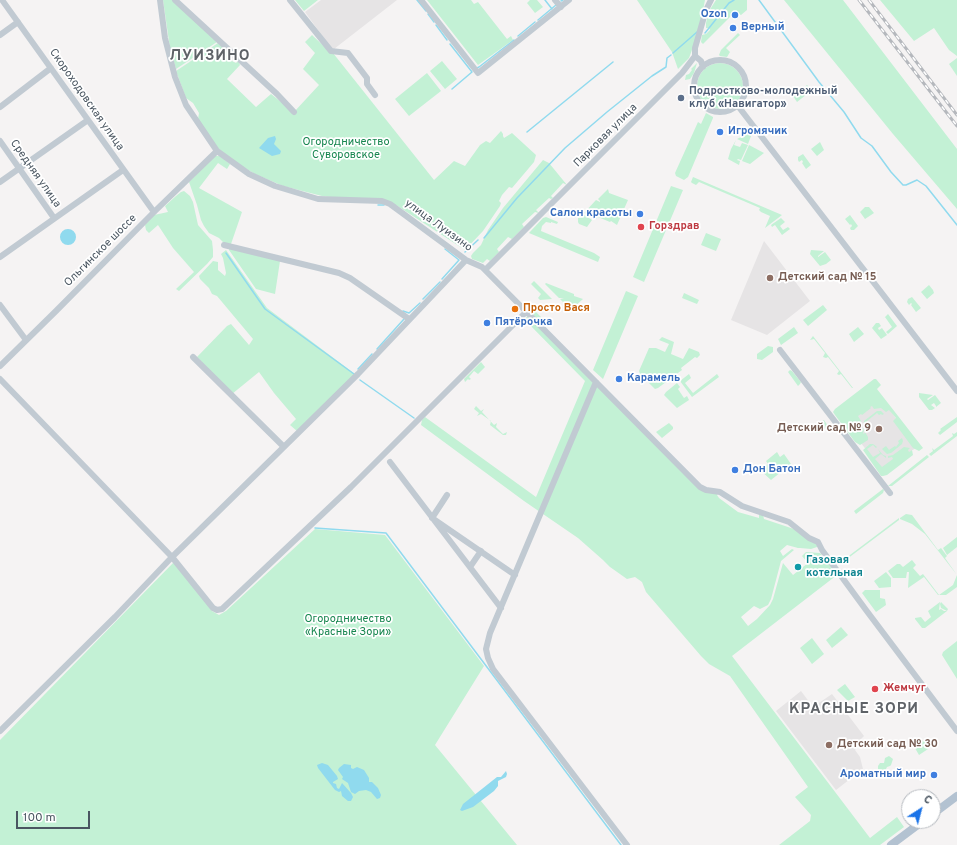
<!DOCTYPE html>
<meta charset="utf-8">
<style>
body{margin:0}
#map{position:relative;width:957px;height:845px;overflow:hidden;background:#f5f3f3;font-family:Overpass,sans-serif}
canvas{display:block}
.north{position:absolute;left:901px;top:789px;width:40px;height:40px;box-sizing:border-box;background:#fff;border:1px solid #b7bbc0;border-radius:50%;rotate:36deg;font-size:11px;font-weight:700;line-height:16px;text-align:center;color:#4a5661}
.north::after{content:'';display:block;margin:auto;width:14px;height:18px;background:#1a73e8;clip-path:polygon(50% 0,100% 100%,50% 72%,0 100%)}
.scale{position:absolute;left:16px;top:811px;width:74px;height:18px;box-sizing:border-box;border:2px solid #4a5661;border-top:0;padding-left:5px;font-size:12px;line-height:14px;white-space:nowrap;color:#4a5661;-webkit-text-stroke:3px #fff;paint-order:stroke}
</style>
<div id="map">
<canvas width="957" height="845"></canvas>
<div class="north">С</div>
<div class="scale">100 m</div>
</div>
<script>
const context = document.querySelector('canvas').getContext('2d');
context.lineJoin = 'round';
function fill(path, color) {
  context.fillStyle = color;
  context.fill(path, 'evenodd');
}
function shape(rows) {
  const path = new Path2D();
  for (const r of rows) {
    if (r.length === 3) {
      path.moveTo(r[0] + r[2], r[1]);
      path.arc(r[0], r[1], r[2], 0, 2 * Math.PI);
      continue;
    }
    path.moveTo(r[0], r[1]);
    for (let i = 2; i < r.length; i += 2) path.lineTo(r[i], r[i + 1]);
  }
  return path;
}
function stroke(path, color, width, dash) {
  context.strokeStyle = color;
  context.lineWidth = width;
  context.lineCap = dash ? 'butt' : 'round';
  context.setLineDash(dash || []);
  context.stroke(path);
}
function label(font, color, halo, rows, align = 'center') {
  context.font = font + ' Overpass,sans-serif';
  context.lineWidth = 3.5;
  context.setLineDash([]);
  context.textBaseline = 'middle';
  context.strokeStyle = halo;
  context.fillStyle = color;
  for (const [text, x, y, turn = 0] of rows) {
    context.save();
    context.translate(x, y);
    context.rotate((+turn || 0) * Math.PI / 180);
    context.textAlign = isNaN(turn) ? turn : align;
    if (halo) context.strokeText(text, 0, 0);
    context.fillText(text, 0, 0);
    context.restore();
  }
}
const education = shape([
 [321,0,397,0,334,49,331,48,305,12],
 [764,241,810,301,767,335,731,320],
 [876,389,916,448,881,469,840,416],
 [801,691,813,707,832,694,864,736,860,740,855,750,860,757,863,769,836,790,776,711]
]);
const green = shape([
 [163,0,172,0,217,42,176,69,170,48],
 [295,0,318,0,304,11],
 [427,0,471,0,474,4,478,2,507,39,511,36,513,40,478,65],
 [530,0,537,0,543,7,535,13,527,3],
 [637,0,705,0,699,31,689,58,678,69,672,52],
 [716,0,747,0,747,10,741,15,735,12,703,44,701,42,702,35,706,34,710,30,709,28,706,28,706,23,709,11],
 [784,0,843,0,957,149,957,209,893,134],
 [880,0,957,0,957,56,949,50,934,28,914,41],
 [738,33,740,35,726,48,730,52,727,57,720,56,719,55,721,50],
 [312,35,329,51,333,53,434,180,454,161,465,166,480,145,486,141,490,143,501,131,503,134,503,136,504,138,512,133,536,155,534,162,512,188,509,187,502,195,499,201,501,203,500,206,483,231,465,250,396,205,322,196,283,186,255,174,238,164,223,153,217,147,198,119,199,113,193,103,186,98,176,71,218,43,230,54,228,59,236,63,238,61,240,65,227,79,256,107,271,94,294,112,319,85,303,69,315,53,305,42],
 [957,58,957,76,949,64],
 [442,61,457,79,445,89,430,71],
 [720,86,23],
 [697,63,694,73,690,79,685,80,686,75,689,74,692,70,691,69],
 [427,73,441,91,409,116,395,99],
 [807,85,815,94,811,91,797,102,799,105,793,96],
 [706,113,713,117,713,118,688,177,684,180,676,176,675,173,698,122,701,124],
 [749,133,751,136,748,144,737,139],
 [736,140,734,145,740,147,742,143,748,145,741,160,738,159,737,160,740,161,739,165,728,159,731,149],
 [820,142,824,150,817,156,811,149],
 [749,145,764,153,750,164,742,161],
 [803,154,811,165,806,169,802,163,803,162,802,160,799,162,798,160,798,157],
 [215,156,220,156,230,164,227,169,218,163,199,188,242,212,231,244,224,243,219,238,209,233,204,226,201,220,197,205,189,182],
 [543,160,549,163,567,185,563,183,551,196,553,198,551,199,549,198,536,210,539,213,535,212,522,224,524,227,512,239,508,237,497,249,499,252,490,261,487,259,483,263,472,259,471,256,473,253,481,245,488,230,503,208],
 [693,177,782,215,765,228,770,216,761,212,759,210,760,208,699,182,696,185,692,183,691,182],
 [671,186,683,190,644,282,633,277],
 [608,189,609,193,628,200,617,225,611,221,610,222,598,217,596,219,584,213,596,200,600,202,600,201,598,199],
 [184,191,190,196,193,202,198,225,212,241,213,250,213,257,207,264,179,291,176,289,194,272,173,248,158,225,149,233,146,230,145,225,154,215,168,212,165,206,176,196,181,192],
 [865,207,869,207,874,213,865,219,860,212],
 [583,214,592,220,587,227,579,224,578,222,578,218],
 [850,215,858,226,854,230,851,230,850,228,852,226,851,224,850,225,845,219],
 [546,217,558,222,557,224,551,222,551,223,546,222,542,226,541,231,594,253,600,257,598,262,529,233,543,218],
 [781,218,785,222,780,226,783,230,788,227,790,229,782,235,775,225,772,227,771,225],
 [706,233,721,239,716,251,701,245],
 [229,248,280,261,275,294,256,289,229,250],
 [226,250,267,308,355,374,297,431,290,425,296,419,274,393,259,372,232,394,197,357,227,326,231,324,249,345,253,339,217,296,212,294,209,288,200,279,199,276,213,261,218,262,218,270,225,276,226,273,223,258,221,254],
 [811,250,824,251,818,256,818,257,825,252,831,260,826,264,820,266,810,254],
 [534,281,552,299,540,300,538,298,541,294,531,284],
 [546,283,574,294,574,296,583,299,574,307,572,306,571,310,560,299,564,298,559,298,545,284],
 [929,285,933,290,934,293,927,299,921,292],
 [626,291,638,296,603,379,593,370],
 [684,293,699,300,697,304,682,298],
 [912,297,921,308,916,312,911,305,912,304,911,303,909,305,907,302,908,299],
 [823,305,827,310,808,326,803,320],
 [535,311,548,324,545,326,532,314],
 [888,314,897,326,888,334,886,332,892,327,885,317,882,320],
 [527,317,530,318,702,491,718,492,717,495,719,498,738,512,759,518,759,515,763,515,764,519,794,529,818,545,817,547,811,549,800,548,798,548,787,545,780,551,783,556,792,549,794,550,781,561,771,599,768,605,760,609,754,606,741,617,748,626,757,619,770,605,773,599,783,563,793,575,808,563,802,556,806,552,820,553,833,569,830,572,834,578,837,575,732,656,870,838,897,817,904,827,880,845,779,845,810,821,811,815,795,797,808,787,730,676,709,664,701,656,646,592,642,582,635,577,627,579,610,567,603,560,578,538,524,501,421,425,422,420,425,417,536,497,585,381,524,319],
 [876,323,879,323,881,326,878,328,879,330,882,328,887,335,881,339,872,328],
 [794,327,798,333,781,345,778,339],
 [858,327,864,334,854,342,849,334],
 [813,336,853,388,852,388,841,374,839,375,837,374,839,371,828,357,826,358,823,357,825,353,814,339,810,340],
 [662,337,674,342,671,354,683,359,689,348,699,352,700,355,697,358,695,357,681,368,682,370,658,388,655,389,640,374,639,371,649,348,656,348,665,352,669,344,659,340],
 [768,346,773,347,773,352,762,360,757,359,757,354],
 [481,362,485,367,478,374,474,371,469,377,471,379,469,380,468,379,465,382,464,379],
 [790,370,792,371,801,382,800,384,798,386,788,372],
 [689,374,691,378,685,383,693,393,717,374,719,377,692,397,680,381],
 [874,379,876,379,881,385,877,389,923,448,919,451,913,448,893,421,896,418,889,410,886,412,881,408,874,409,872,406,870,407,871,408,862,415,861,414,858,416,861,421,862,427,864,431,863,433,864,434,865,432,868,437,868,440,860,445,855,442,835,415,833,412,835,409],
 [677,383,680,387,678,389,684,398,687,396,689,400,677,408,664,395,666,392],
 [919,393,933,395,927,399,928,400,935,395,941,403,936,407,936,406,934,403,931,405,935,408,932,410,929,410,919,397],
 [476,406,481,411,484,409,482,412,494,425,497,423,496,427,503,434,507,432,506,435,503,435,490,425,491,421,481,414,477,416,479,413,474,409],
 [877,411,881,411,884,414,882,415,881,414,879,415,877,413,867,421,871,427,867,430,864,426,864,421],
 [957,417,957,422,940,435,938,433,941,430,940,429],
 [824,420,828,426,819,433,816,433,814,430,814,427],
 [669,423,673,427,673,429,662,438,656,432],
 [957,432,957,436,931,456,929,454,933,451,932,448,934,450,953,436,952,433,954,434],
 [902,438,903,441,902,444,891,453,887,454,882,449,886,446,889,450,895,446,896,447,899,443,898,441],
 [870,444,873,444,877,447,876,448,873,445,867,449,873,457,880,453,878,449,883,455,886,456,886,458,881,454,875,459,882,467,893,459,892,457,888,458,888,456,893,455,904,447,910,448,908,450,909,452,912,450,913,455,887,475,883,476,881,476,863,450],
 [777,452,780,457,784,454,791,464,771,480,760,470,768,464,766,461],
 [927,455,929,457,892,486,888,486],
 [883,489,884,490,883,493,856,514,854,511],
 [906,514,912,515,938,550,941,548,947,556,945,558,957,575,925,534,912,524,900,519,900,518],
 [899,518,899,520,843,562,842,561],
 [315,529,385,535,484,666,435,745,517,845,0,845,0,740,173,563,178,565,212,611,219,615,226,611],
 [957,537,957,547,947,555,943,548],
 [912,560,916,565,913,568,920,576,923,574,939,595,953,585,957,575,957,587,946,595,938,595,924,577,908,588,909,572,907,572,906,578,893,578,888,571,897,564,900,564,903,567],
 [886,572,891,578,891,587,879,588,874,581],
 [865,590,880,590,880,598,885,599,886,605,876,612,862,593],
 [940,602,939,610,941,609,944,611,947,611,941,608,940,604,941,602,948,609,947,611,925,628,922,628,915,619,915,618,921,617,925,622,931,617,928,611],
 [841,627,848,635,832,648,826,640],
 [812,638,824,654,812,664,800,648],
 [957,641,957,679,942,655,943,652],
 [845,684,855,697,848,701,837,690],
 [919,739,934,745,919,755,912,743],
 [889,756,893,759,891,765,890,766,887,767,885,771,882,772,878,769,878,766,880,763,884,763,885,758]
]);
const water = shape([
 [275,136,276,139,274,144,281,151,280,154,272,156,259,148,268,138],
 [68,237,8],
 [322,763,328,765,337,776,338,779,333,782,333,783,336,784,337,788,339,789,342,783,351,793,353,797,351,801,348,801,342,796,341,791,339,792,335,790,318,768,317,765],
 [344,764,351,765,351,768,353,769,357,767,364,770,369,778,369,782,372,782,378,788,381,795,380,798,377,799,371,792,366,790,359,791,355,794,351,792,348,783,342,779,343,777,338,770,339,768],
 [506,771,507,774,506,777,498,781,498,786,494,791,473,807,462,811,460,810,463,804,497,777,501,777]
]);
const stream = shape([
 [417,0,426,11],
 [545,0,552,9],
 [759,0,819,82,844,112,861,138,872,146,891,172,903,185,906,185,917,180,926,186,957,225],
 [561,1,563,0],
 [428,14,434,22],
 [538,20,556,5],
 [436,25,447,40],
 [705,33,729,3,734,0],
 [518,36,535,22],
 [450,44,472,72,452,89],
 [673,53,697,32],
 [477,68,479,67,514,40],
 [527,132,613,62],
 [378,205,384,205],
 [484,238,517,198,565,148,607,112,652,76,666,67,667,58,671,55],
 [465,252,478,240],
 [226,253,265,309,354,374],
 [442,279,459,260,445,249],
 [423,299,440,282],
 [403,311,409,313,420,303],
 [377,349,404,319],
 [358,369,372,354],
 [360,380,414,418],
 [315,528,386,533,621,845]
]);
const minor = shape([
 [2,0,154,212],
 [160,0,165,38,175,77,186,105,217,151,249,174,275,186,318,199,382,201,390,204,466,260,482,267,700,487,706,490,720,492,742,506,789,522,809,538,818,542,822,550,866,610,957,731],
 [175,0,277,94,294,112],
 [290,0,331,51,348,53,367,78,367,84,375,95],
 [421,0,478,73,569,0],
 [555,0,561,7],
 [0,35,18,22],
 [695,56,701,61,703,67],
 [720,86,26],
 [738,106,957,391],
 [0,107,51,68],
 [0,141,54,218],
 [0,182,88,120],
 [224,245,339,273,350,278,409,319],
 [0,257,123,170],
 [486,269,682,73,695,56,695,48,706,10,711,0],
 [0,305,26,340],
 [780,350,890,493],
 [193,357,284,447],
 [0,366,56,311,154,212,217,151],
 [0,379,172,557,213,608,217,610,222,609,351,487,527,311],
 [596,382,490,633,486,649,488,658,493,669,627,845],
 [390,462,501,608],
 [447,495,432,518,515,575],
 [470,567,481,551],
 [0,731,115,617,172,557,358,374,466,260]
]);
const major = shape([
 [933,814,957,796],
 [891,845,923,821]
]);
const rail = shape([
 [859,0,957,126],
 [869,0,957,115]
]);
const markers = [
 [735,15,4,"#3f7fe0"],
 [733,28,4,"#3f7fe0"],
 [681,98,4,"#5c6f8a"],
 [720,132,4,"#3f7fe0"],
 [640,214,4,"#3f7fe0"],
 [641,227,4,"#e0444e"],
 [770,278,4,"#8d6e63"],
 [515,309,4,"#e8710a"],
 [487,323,4,"#3f7fe0"],
 [619,379,4,"#3f7fe0"],
 [879,429,4,"#8d6e63"],
 [735,470,4,"#3f7fe0"],
 [798,567,4,"#0f9aa8"],
 [875,689,4,"#e0444e"],
 [829,745,4,"#8d6e63"],
 [934,775,4,"#3f7fe0"]
];
const shopNames = [
 ["Ozon",727,15,"right"],
 ["Верный",741,28],
 ["Игромячик",728,132],
 ["Салон красоты",632,214,"right"],
 ["Пятёрочка",495,323],
 ["Карамель",627,379],
 ["Дон Батон",743,470],
 ["Ароматный мир",926,775,"right"]
];
const serviceNames = [
 ["Подростково-молодежный",689,92],
 ["клуб «Навигатор»",689,105]
];
const streetNames = [
 ["Скороходовская улица",86,100,55],
 ["Парковая улица",606,136,-45],
 ["Средняя улица",35,174,55],
 ["улица Луизино",438,226,36],
 ["Ольгинское шоссе",101,251,-45]
];
const parkNames = [
 ["Огородничество",346,143],
 ["Суворовское",346,156],
 ["Огородничество",348,620],
 ["«Красные Зори»",348,633]
];
const healthNames = [
 ["Горздрав",649,227],
 ["Жемчуг",883,689]
];
const educationNames = [
 ["Детский сад № 15",778,278],
 ["Детский сад № 9",871,429,"right"],
 ["Детский сад № 30",837,745]
];
const foodNames = [
 ["Просто Вася",523,309]
];
const cultureNames = [
 ["Газовая",806,561],
 ["котельная",806,574]
];
const districtNames = [
 ["ЛУИЗИНО",210,57],
 ["КРАСНЫЕ ЗОРИ",854,710]
];
fill(education, '#e6e4e5');
fill(green, '#c3f1d5');
fill(water, '#90daee');
stroke(stream, '#90daee', 1.5);
stroke(minor, '#c1cad2', 6);
stroke(major, '#b3c2d1', 8);
stroke(rail, '#b5b8bd', 3);
stroke(rail, '#fff', 1.5, [4.5]);
for (const [x, y, r, color] of markers) {
  const dot = new Path2D();
  dot.arc(x, y, r, 0, 2 * Math.PI);
  context.fillStyle = color;
  context.fill(dot);
  stroke(dot, '#fff', 1.5);
}
label('bold 11px', '#366cbe', '#fff', shopNames, 'left');
label('bold 11px', '#4e5e75', '#fff', serviceNames, 'left');
label('11px', '#4a5661', '#fff', streetNames);
label('11px', '#17864f', '#fff', parkNames);
label('bold 11px', '#be3a42', '#fff', healthNames, 'left');
label('bold 11px', '#785e54', '#fff', educationNames, 'left');
label('bold 11px', '#c56008', '#fff', foodNames, 'left');
label('bold 11px', '#0d838f', '#fff', cultureNames, 'left');
context.letterSpacing = '1px';
label('bold 15px', '#5f6368', '#fff', districtNames);
context.letterSpacing = '0px';
</script>
